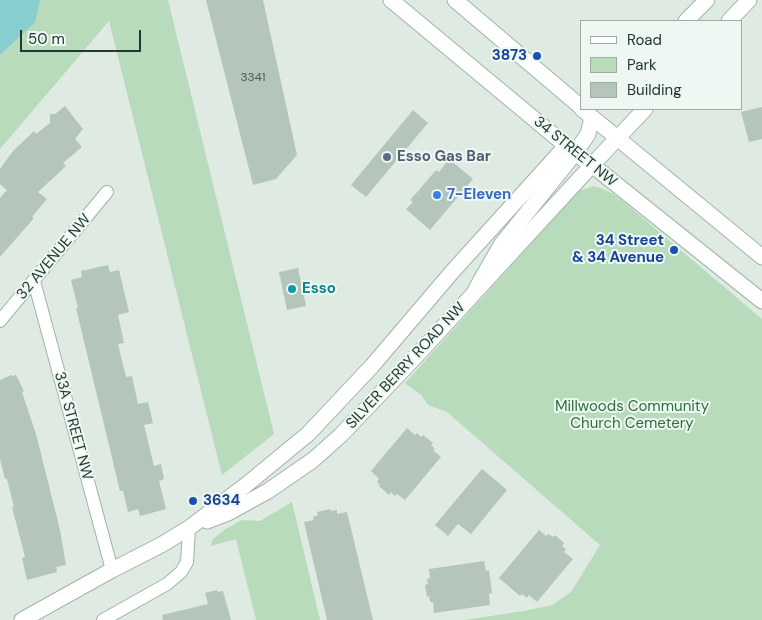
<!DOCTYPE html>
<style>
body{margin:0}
#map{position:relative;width:762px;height:620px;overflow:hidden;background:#dfeae3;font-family:"DM Sans",sans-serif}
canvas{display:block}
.legend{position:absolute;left:580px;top:20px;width:162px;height:90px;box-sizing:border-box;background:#eff7f2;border:1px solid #9caba4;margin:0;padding:6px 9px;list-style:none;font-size:15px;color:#203a2f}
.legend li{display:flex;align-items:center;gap:10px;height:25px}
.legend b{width:25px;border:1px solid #9caba4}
.scale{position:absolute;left:20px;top:30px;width:121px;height:22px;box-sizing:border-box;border:2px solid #203a2f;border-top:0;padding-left:6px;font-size:15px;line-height:18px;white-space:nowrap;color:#203a2f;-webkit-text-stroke:4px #eff7f2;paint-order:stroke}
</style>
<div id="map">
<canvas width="762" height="620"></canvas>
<ul class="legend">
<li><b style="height:6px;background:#fff"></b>Road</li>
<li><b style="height:14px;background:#b8dbbb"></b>Park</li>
<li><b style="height:14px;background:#b4c5bc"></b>Building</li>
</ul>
<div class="scale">50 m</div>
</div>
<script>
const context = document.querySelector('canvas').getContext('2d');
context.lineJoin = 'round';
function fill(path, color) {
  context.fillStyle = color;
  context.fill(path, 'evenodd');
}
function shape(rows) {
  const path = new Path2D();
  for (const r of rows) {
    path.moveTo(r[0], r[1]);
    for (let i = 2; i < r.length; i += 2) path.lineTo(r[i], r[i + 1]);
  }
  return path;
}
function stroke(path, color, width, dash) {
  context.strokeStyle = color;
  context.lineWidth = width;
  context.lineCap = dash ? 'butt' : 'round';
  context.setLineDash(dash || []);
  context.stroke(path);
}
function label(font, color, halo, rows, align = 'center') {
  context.font = font + ' "DM Sans",sans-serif';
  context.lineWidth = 4;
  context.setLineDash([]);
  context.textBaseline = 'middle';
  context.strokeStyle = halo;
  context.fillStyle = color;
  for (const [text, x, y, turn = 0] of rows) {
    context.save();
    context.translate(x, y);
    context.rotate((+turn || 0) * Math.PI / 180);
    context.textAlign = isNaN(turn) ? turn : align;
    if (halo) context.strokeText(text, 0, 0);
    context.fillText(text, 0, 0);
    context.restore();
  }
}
const green = shape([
 [0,0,168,0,274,434,222,475,109,21,0,149],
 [594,186,608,191,619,198,762,319,762,620,465,620,524,611,552,605,571,592,600,545,447,412,428,405,421,395,405,383,556,216,566,202,578,191],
 [292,502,320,620,256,620,236,539,211,546,212,540,224,530,242,520,260,521]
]);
const water = shape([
 [0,0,40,0,35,22,0,55]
]);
const building = shape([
 [206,0,263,0,297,155,276,179,253,185],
 [65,106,83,129,75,139,82,147,63,163,66,166,38,192,47,199,32,217,34,218,0,257,0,198,7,190,0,184,0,169,13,151,34,131,36,134,50,123,50,114,55,114],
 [762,107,762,139,749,142,741,112],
 [413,110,428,123,366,197,351,185],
 [449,159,473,179,430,230,406,209,413,202,410,200,419,190,436,170,439,172],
 [108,265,110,272,119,270,129,312,118,315,124,343,118,344,126,377,132,376,138,404,148,402,153,423,144,425,154,466,161,464,164,479,159,481,166,509,140,516,138,509,128,512,123,491,120,491,76,308,78,308,71,280,82,277,81,271],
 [298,268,306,306,287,310,279,272],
 [11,375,12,376,16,375,24,391,22,392,36,434,60,530,66,565,56,567,57,572,27,580,22,558,25,557,12,507,14,507,7,479,5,479,0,459,0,380],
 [407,428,415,435,417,433,421,437,423,435,433,443,431,445,435,449,433,450,441,457,405,500,397,494,395,496,391,492,389,495,379,486,380,485,377,482,379,479,371,471],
 [482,469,507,490,471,534,458,524,448,536,435,525],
 [330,509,331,511,337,510,337,514,347,512,373,620,327,620,304,522,314,520,313,517,318,515,317,512],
 [539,530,546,536,548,534,553,537,555,535,564,543,562,546,566,549,564,552,573,559,537,602,529,595,527,598,522,594,520,596,499,578],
 [484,561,486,571,489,570,492,593,489,594,490,605,434,613,433,602,430,602,429,596,427,597,425,585,428,584,427,579,430,578,429,569],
 [217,590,218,592,223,591,231,620,163,620,162,615,208,604,205,593]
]);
const minor = shape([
 [34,281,112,570],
 [0,321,107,192],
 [103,620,167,584,181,572,187,562,189,528]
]);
const tertiary = shape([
 [207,521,228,513,268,491,313,460,341,435,419,353,592,165],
 [22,620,112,570,161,545,189,528,246,485,308,434,372,366,452,272,566,146]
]);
const secondary = shape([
 [391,0,575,153,592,165,762,301],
 [455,0,581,107],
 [686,21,707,0],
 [729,21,749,0],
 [582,109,762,257],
 [592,165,645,109],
 [476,289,501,245,575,153,588,134,592,118]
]);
const markers = [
 [537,56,5,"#1a4fb4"],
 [387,157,5,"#5c6f8a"],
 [437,195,5,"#3f7fe0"],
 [674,250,5,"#1a4fb4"],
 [292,289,5,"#0f9aa8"],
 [193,501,5,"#1a4fb4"]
];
const numberNames = [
 ["3341",253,78]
];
const transitNames = [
 ["3873",527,56],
 ["34 Street",664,241],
 ["& 34 Avenue",664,258],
 ["3634",203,501,"left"]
];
const streetNames = [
 ["34 STREET NW",575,152,39],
 ["32 AVENUE NW",54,257,-50],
 ["SILVER BERRY ROAD NW",406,366,-47],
 ["33A STREET NW",73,426,75]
];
const serviceNames = [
 ["Esso Gas Bar",397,157]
];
const shopNames = [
 ["7-Eleven",447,195]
];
const cultureNames = [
 ["Esso",302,289]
];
const parkNames = [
 ["Millwoods Community",632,407],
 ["Church Cemetery",632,424]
];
fill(green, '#b8dbbb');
fill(water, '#87cfcf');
fill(building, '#b4c5bc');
stroke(minor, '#a2b2a9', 14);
stroke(tertiary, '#a2b2a9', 17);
stroke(secondary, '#9eb6a9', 17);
stroke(minor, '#fff', 12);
stroke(tertiary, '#fff', 15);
stroke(secondary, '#fff', 15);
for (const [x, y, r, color] of markers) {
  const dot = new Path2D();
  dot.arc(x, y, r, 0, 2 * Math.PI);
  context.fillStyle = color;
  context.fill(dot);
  stroke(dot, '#eff7f2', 2);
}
label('12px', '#455d52', null, numberNames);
label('bold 15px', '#164399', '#eff7f2', transitNames, 'right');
label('15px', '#203a2f', '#eff7f2', streetNames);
label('bold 15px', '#4e5e75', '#eff7f2', serviceNames, 'left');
label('bold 15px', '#366cbe', '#eff7f2', shopNames, 'left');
label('bold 15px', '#0d838f', '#eff7f2', cultureNames, 'left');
label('15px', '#2b703b', '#eff7f2', parkNames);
</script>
